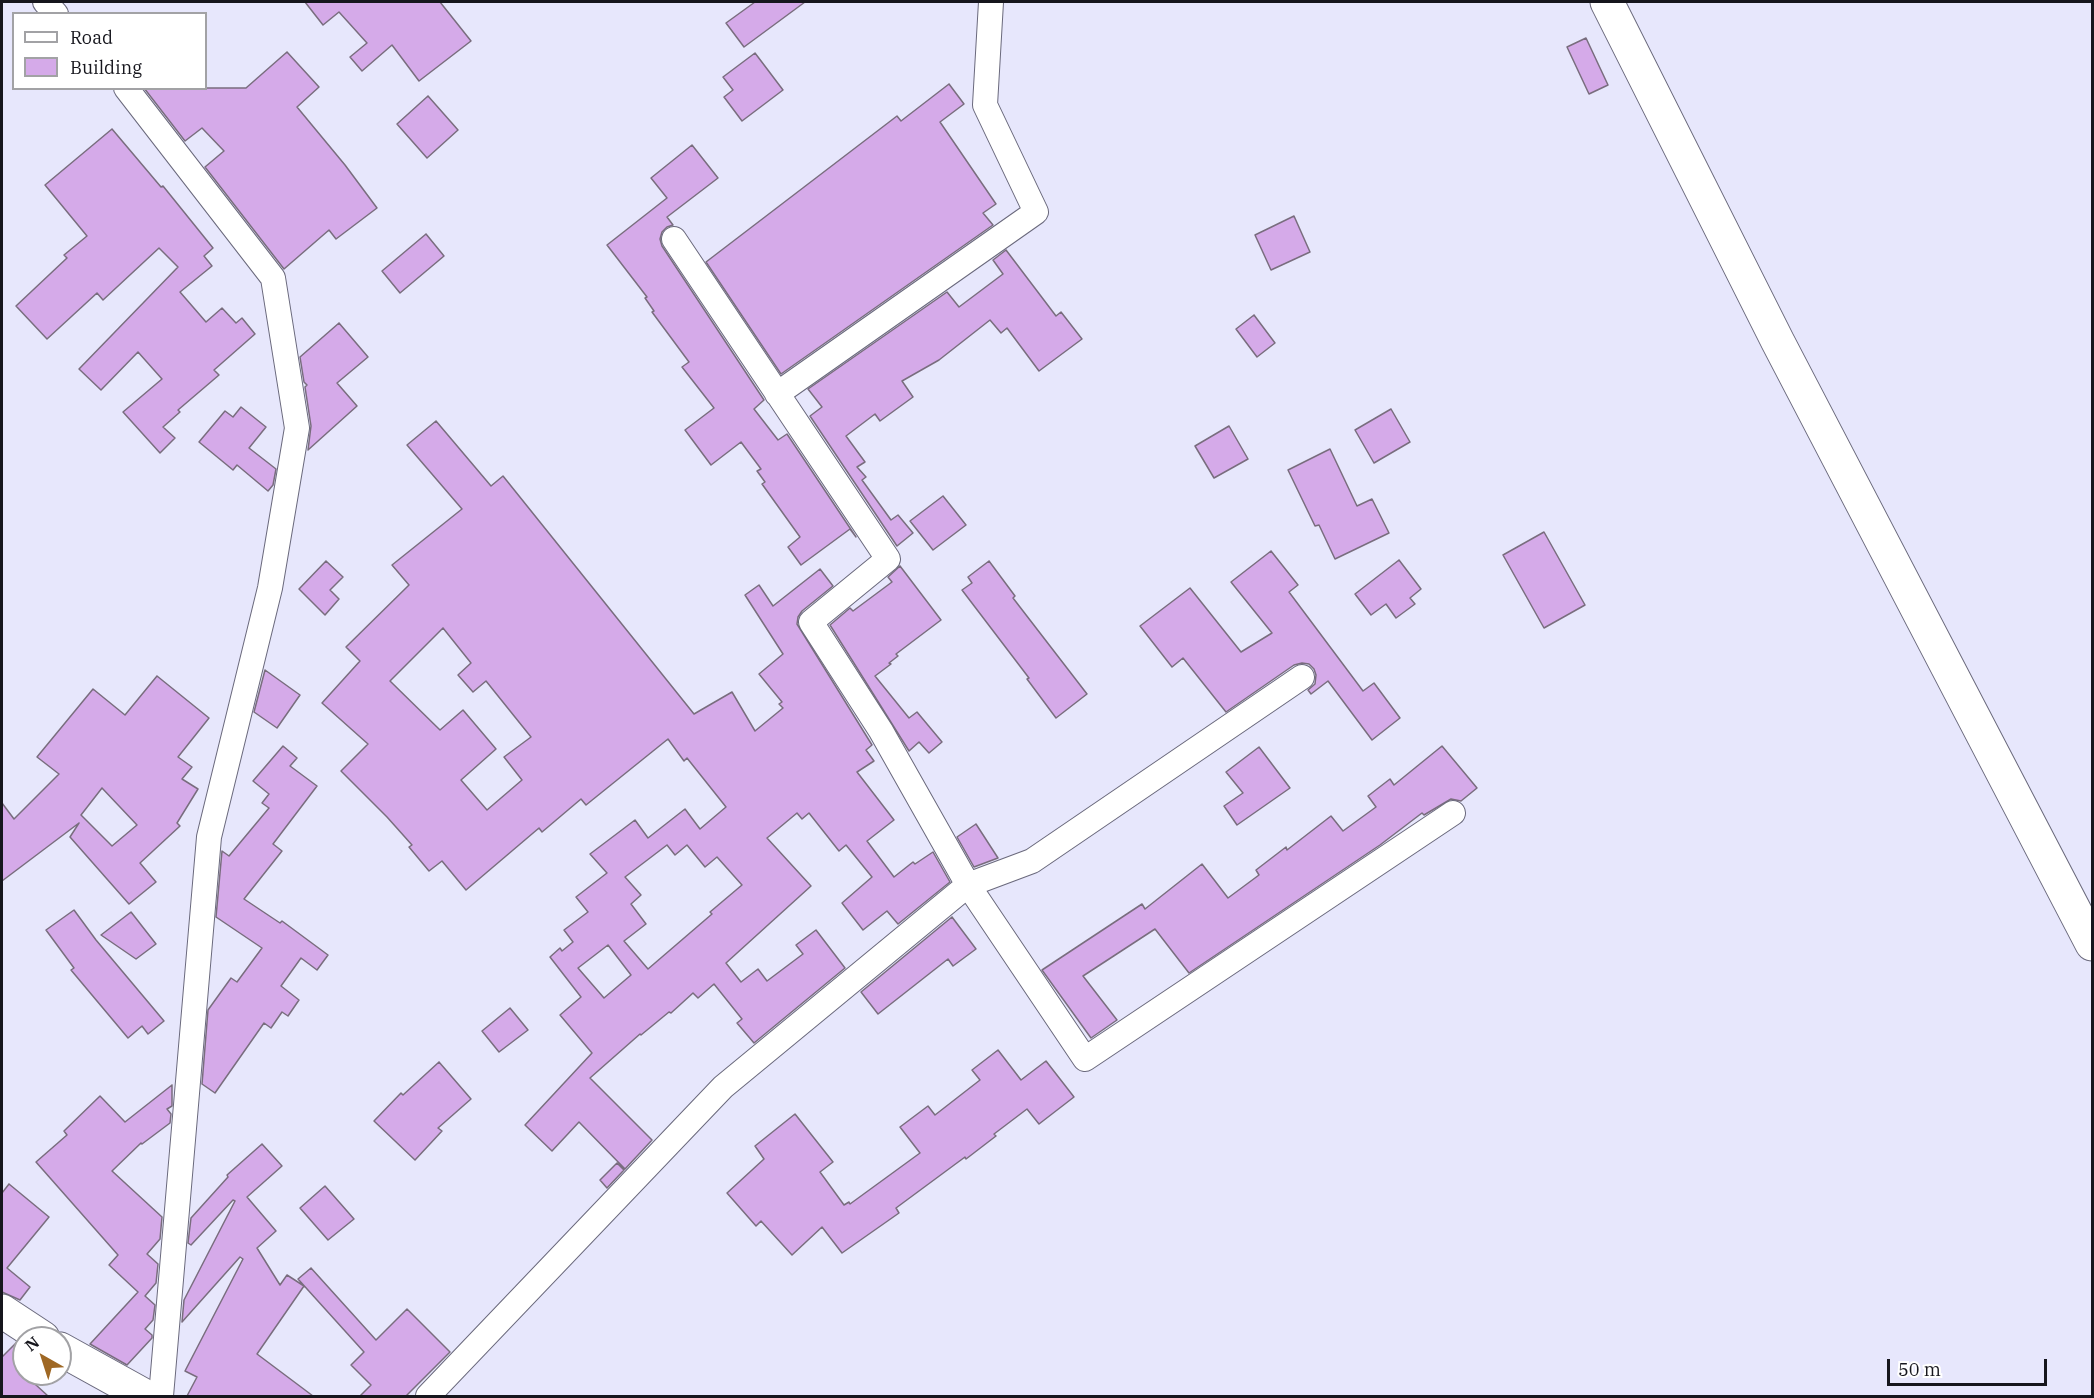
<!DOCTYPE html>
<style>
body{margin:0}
#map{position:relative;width:2094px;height:1398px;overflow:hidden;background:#e7e7fc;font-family:"IBM Plex Serif",serif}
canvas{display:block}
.frame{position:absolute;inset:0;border:3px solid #16161d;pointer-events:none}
.legend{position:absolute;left:12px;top:12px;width:195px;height:78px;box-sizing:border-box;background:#fff;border:2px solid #a2a2a5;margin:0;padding:8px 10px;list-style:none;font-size:18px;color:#16161d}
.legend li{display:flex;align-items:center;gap:12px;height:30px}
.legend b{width:30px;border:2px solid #a2a2a5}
.north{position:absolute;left:12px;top:1326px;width:60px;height:60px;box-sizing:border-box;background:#fff;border:2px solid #a2a2a5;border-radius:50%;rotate:321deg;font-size:16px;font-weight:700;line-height:24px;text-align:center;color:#16161d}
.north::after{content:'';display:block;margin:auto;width:21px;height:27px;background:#9f6824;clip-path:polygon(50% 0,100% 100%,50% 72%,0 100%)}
.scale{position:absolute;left:1887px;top:1359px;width:160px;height:27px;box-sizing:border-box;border:3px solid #16161d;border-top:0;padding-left:8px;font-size:18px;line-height:21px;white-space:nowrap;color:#16161d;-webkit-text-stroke:4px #fff;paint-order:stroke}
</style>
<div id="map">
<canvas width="2094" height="1398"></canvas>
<div class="frame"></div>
<ul class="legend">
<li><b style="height:8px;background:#fff"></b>Road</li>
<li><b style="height:16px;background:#d5aae9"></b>Building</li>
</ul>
<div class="north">N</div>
<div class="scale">50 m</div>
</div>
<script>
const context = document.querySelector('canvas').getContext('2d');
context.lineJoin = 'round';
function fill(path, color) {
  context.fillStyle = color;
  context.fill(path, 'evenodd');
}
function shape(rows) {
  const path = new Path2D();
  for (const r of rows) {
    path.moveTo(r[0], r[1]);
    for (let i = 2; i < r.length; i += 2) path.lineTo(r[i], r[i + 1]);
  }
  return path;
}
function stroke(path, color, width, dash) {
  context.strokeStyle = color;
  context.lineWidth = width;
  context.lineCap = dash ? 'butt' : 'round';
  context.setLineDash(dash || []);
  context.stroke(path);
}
const building = shape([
 [305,2,440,2,471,41,419,81,392,45,362,71,350,57,367,43,339,12,323,25,305,2],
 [755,2,805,2,744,47,726,23,755,2],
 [1586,38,1608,85,1589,94,1567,47,1586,38],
 [287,52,319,87,297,107,345,165,377,208,336,239,329,230,284,269,205,167,224,151,202,128,185,141,144,88,246,88,287,52],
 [755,53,783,90,742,121,724,97,733,90,723,77,755,53],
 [949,84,964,104,940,122,996,204,983,213,993,225,781,374,706,262,897,116,901,121,949,84],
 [428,96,458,130,427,158,397,124,428,96],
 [112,129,161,187,163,186,213,248,204,256,212,266,180,292,206,322,222,308,236,323,242,318,255,334,214,370,219,375,178,410,180,412,163,427,175,438,160,453,123,412,162,379,138,352,101,390,79,369,178,267,159,248,103,300,97,293,47,339,16,306,67,258,64,255,87,236,45,185,112,129],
 [692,145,718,178,667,217,673,225,667,227,662,232,660,239,662,246,764,400,754,409,778,440,787,434,856,537,850,529,801,565,788,547,800,537,762,484,765,482,757,471,761,469,741,442,711,465,685,430,714,408,682,367,689,362,652,312,654,311,645,298,647,297,607,245,667,198,651,178,692,145],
 [1294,216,1310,252,1271,270,1255,235,1294,216],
 [426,234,444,256,400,293,382,271,426,234],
 [1006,250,1056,316,1061,312,1082,339,1039,371,1007,328,1001,333,990,320,939,360,902,381,913,397,880,421,875,414,846,436,865,462,857,467,866,477,862,480,891,520,898,515,913,533,897,546,810,416,822,407,808,389,947,292,959,307,1003,274,993,260,1006,250],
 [1254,315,1275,343,1257,357,1236,329,1254,315],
 [339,323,368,357,337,383,357,406,308,450,311,426,305,387,307,385,304,382,300,357,339,323],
 [241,407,266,427,249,448,276,469,273,485,268,491,237,465,233,470,199,442,225,411,233,417,241,407],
 [1391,409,1410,442,1374,463,1355,430,1391,409],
 [436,421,491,486,503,476,694,714,732,692,755,731,783,708,779,704,782,702,759,674,783,654,745,595,759,585,773,606,820,569,833,586,802,611,798,617,797,624,872,745,866,750,874,761,857,772,894,820,867,841,894,877,913,862,915,864,933,852,950,882,898,924,887,911,863,930,842,903,872,877,846,845,839,851,809,813,802,819,797,813,767,838,811,886,726,963,741,982,758,969,767,981,803,954,796,945,816,930,845,968,754,1043,737,1023,742,1019,714,984,698,998,693,993,671,1013,669,1012,641,1035,640,1034,590,1078,652,1140,625,1169,579,1122,552,1151,525,1125,592,1053,560,1015,581,997,550,957,560,948,562,951,573,942,564,930,588,912,576,897,607,873,590,854,635,820,648,838,685,809,700,829,726,807,687,758,684,761,668,739,586,805,581,799,542,832,539,828,466,890,442,861,429,871,409,847,412,845,387,817,341,771,368,744,322,703,360,661,346,647,409,585,392,565,462,509,407,445,436,421],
 [443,628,471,663,458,675,473,692,486,681,531,737,504,757,522,780,487,810,461,780,496,749,463,710,440,730,390,681,443,628],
 [667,845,675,855,687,845,705,867,717,857,742,885,710,912,712,914,648,969,624,941,646,924,631,904,641,895,625,877,667,845],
 [608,945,631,975,604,998,578,968,608,945],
 [1229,426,1248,459,1214,478,1195,446,1229,426],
 [1330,449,1357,506,1372,499,1389,533,1335,559,1319,525,1315,526,1288,470,1330,449],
 [943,496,966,525,933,550,910,521,943,496],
 [1544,532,1585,605,1544,628,1503,555,1544,532],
 [1271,551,1298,585,1289,592,1363,691,1374,683,1400,718,1372,740,1328,681,1311,694,1308,690,1315,684,1316,675,1314,669,1309,664,1302,663,1294,665,1226,712,1183,658,1172,667,1140,626,1190,588,1241,652,1272,633,1231,582,1271,551],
 [1399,560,1421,589,1410,598,1415,604,1396,618,1386,604,1371,615,1355,594,1399,560],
 [326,561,343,577,330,590,339,599,325,615,299,589,326,561],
 [989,561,1015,596,1013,598,1087,694,1056,718,1027,679,1029,678,962,590,972,583,968,577,989,561],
 [900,566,941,620,896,654,898,656,889,663,891,664,875,676,909,718,917,712,942,742,929,753,919,742,909,751,830,625,850,608,853,611,892,582,888,577,900,566],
 [265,670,300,695,277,728,254,712,265,670],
 [157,676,209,718,178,757,192,767,182,779,198,789,177,823,180,826,140,863,156,882,129,904,70,837,79,823,2,881,2,803,14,819,59,774,37,757,93,689,125,715,157,676],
 [102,788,137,825,112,846,81,815,102,788],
 [283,746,297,758,290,766,317,786,273,844,282,851,244,899,280,923,282,921,328,955,317,970,301,958,281,986,299,1000,288,1016,282,1012,271,1028,264,1023,215,1093,202,1084,208,1010,231,978,237,982,262,948,216,917,222,851,229,856,269,808,262,803,269,794,253,781,283,746],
 [1442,746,1477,788,1461,801,1451,799,1424,815,1422,813,1380,845,1189,973,1155,929,1083,976,1117,1020,1091,1038,1042,970,1142,904,1145,909,1202,864,1228,898,1259,875,1256,870,1286,847,1287,850,1331,816,1343,831,1376,807,1368,796,1390,779,1394,785,1442,746],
 [1259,747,1290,788,1237,825,1224,806,1243,793,1226,772,1259,747],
 [976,824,998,858,974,867,957,837,976,824],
 [74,910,96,940,164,1021,148,1034,142,1026,128,1038,71,970,74,968,46,930,74,910],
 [131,912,156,944,136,959,101,935,131,912],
 [952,917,976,949,953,966,948,959,878,1014,861,992,952,917],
 [510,1008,528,1030,499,1052,482,1031,510,1008],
 [998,1050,1021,1080,1046,1061,1074,1097,1039,1124,1027,1109,994,1134,996,1136,966,1159,965,1157,896,1208,899,1213,842,1253,822,1227,792,1255,761,1221,756,1226,727,1193,764,1159,755,1146,795,1114,833,1162,820,1172,844,1205,849,1202,850,1204,920,1153,900,1127,928,1106,935,1115,980,1080,972,1070,998,1050],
 [439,1062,471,1099,438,1128,442,1131,415,1160,374,1121,401,1093,403,1095,439,1062],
 [172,1085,172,1106,167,1109,171,1114,170,1123,142,1144,141,1143,112,1171,162,1217,160,1239,147,1254,158,1264,156,1283,145,1296,155,1305,153,1320,145,1329,152,1335,152,1338,127,1365,90,1344,138,1292,109,1265,118,1255,36,1162,67,1135,64,1131,100,1096,125,1122,172,1085],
 [262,1144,282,1166,247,1197,276,1231,257,1248,280,1285,287,1275,304,1286,257,1354,313,1396,187,1396,197,1377,185,1371,243,1259,240,1257,182,1322,184,1300,235,1201,233,1200,191,1245,188,1243,191,1218,228,1177,227,1175,262,1144],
 [617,1163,624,1170,607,1188,600,1180,617,1163],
 [9,1184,49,1217,7,1268,30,1287,20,1300,2,1292,2,1193,9,1184],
 [325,1186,354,1219,328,1240,300,1208,325,1186],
 [311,1268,376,1340,407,1309,450,1352,406,1396,360,1396,371,1385,351,1365,364,1352,298,1279,311,1268],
 [16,1343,24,1351,24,1374,48,1396,2,1396,2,1357,16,1343]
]);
const street = shape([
 [45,2,56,14],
 [126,88,273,278,297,428,270,588,209,837,161,1396],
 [674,239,888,559,811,622,881,731,968,885,1085,1059,1453,813],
 [777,394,1036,212,985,105,991,2],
 [428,1396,723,1087,968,885,1032,861,1302,677]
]);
const secondary = shape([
 [1607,2,1778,342,2092,944],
 [2,1311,43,1338],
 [60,1349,145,1396]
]);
fill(building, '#d5aae9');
stroke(building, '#796d7e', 1.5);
stroke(street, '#6a697c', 26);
stroke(secondary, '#6a697c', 35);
stroke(street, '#fff', 24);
stroke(secondary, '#fff', 33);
</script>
